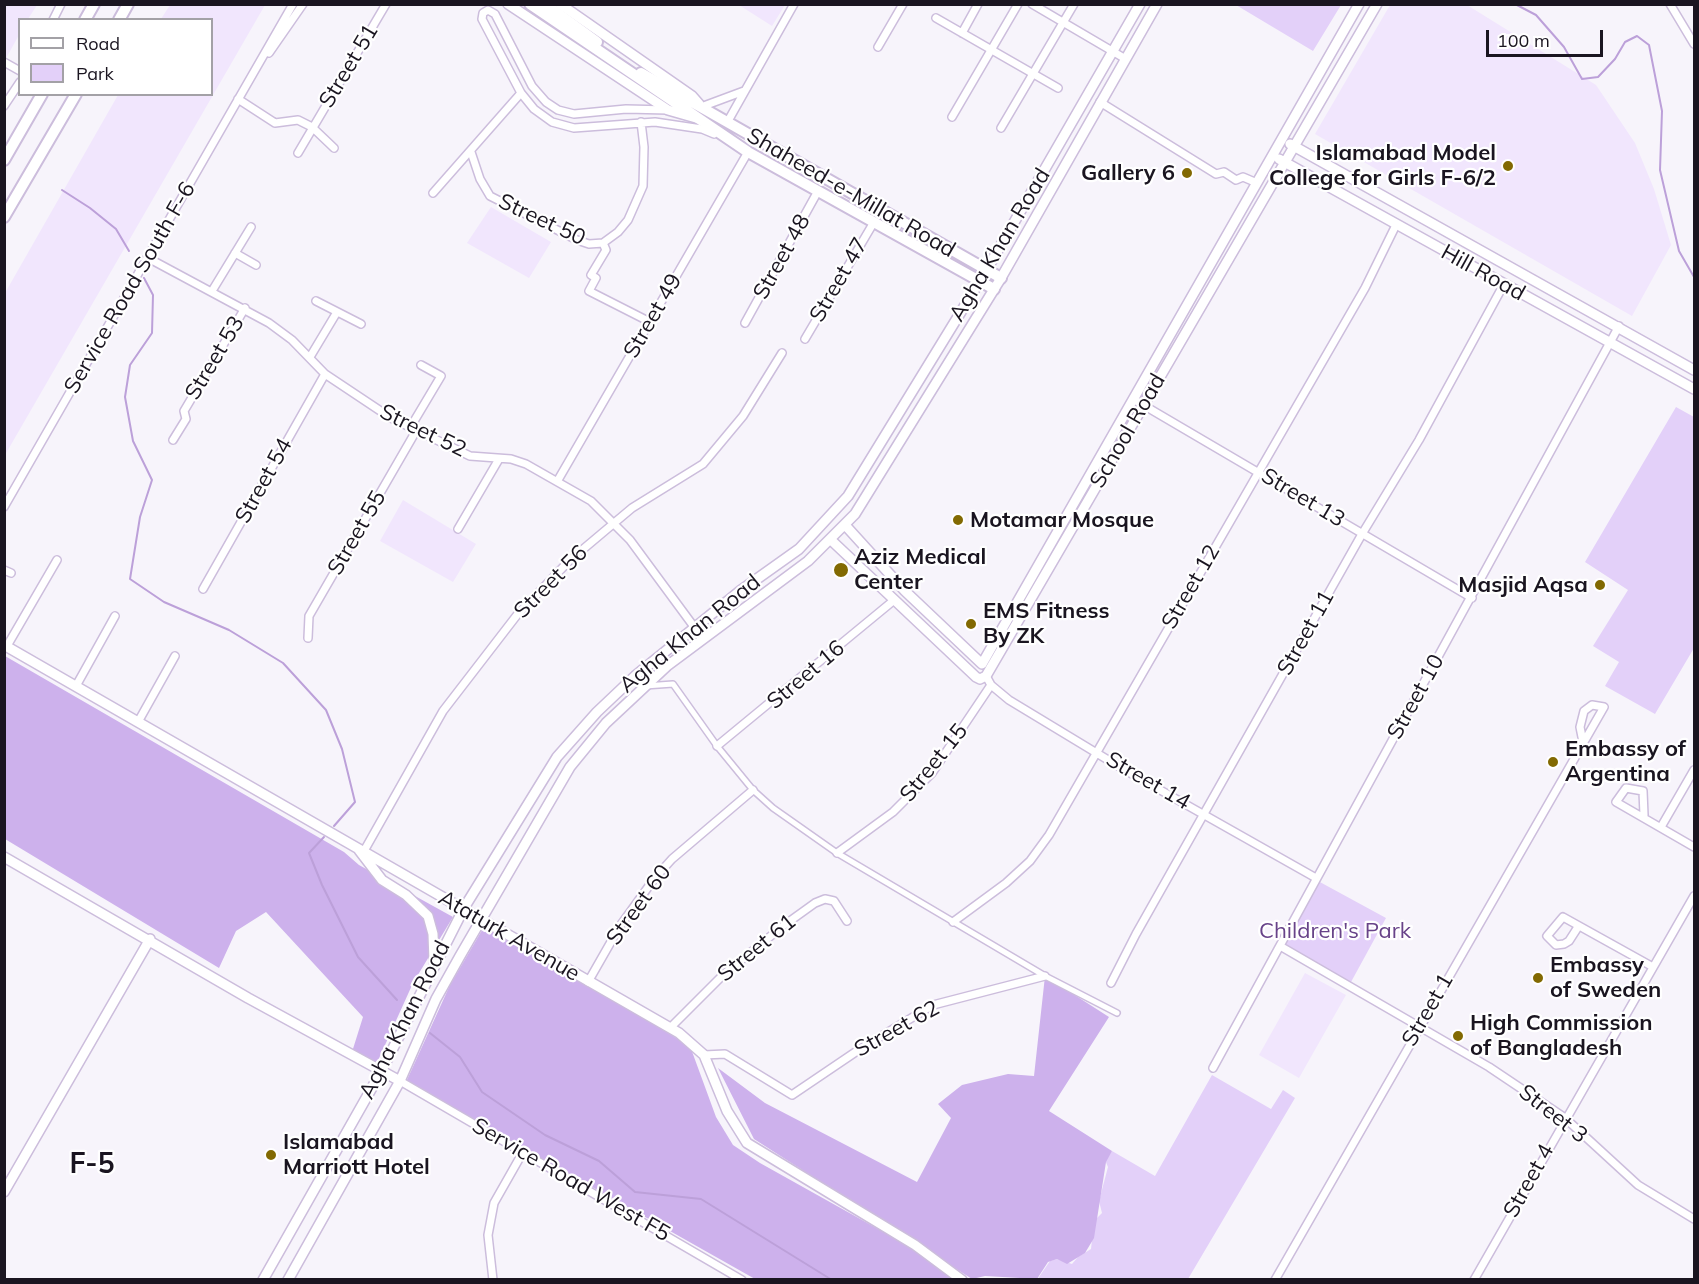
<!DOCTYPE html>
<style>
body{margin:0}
#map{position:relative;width:1699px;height:1284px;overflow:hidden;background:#f7f4fb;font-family:Mulish,sans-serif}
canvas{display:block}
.frame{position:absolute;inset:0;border:6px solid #1a1520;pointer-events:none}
.legend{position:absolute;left:18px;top:18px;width:195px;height:78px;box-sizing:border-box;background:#fff;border:2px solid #a3a1a6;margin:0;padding:8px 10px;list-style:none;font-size:18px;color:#1a1520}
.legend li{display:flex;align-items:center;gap:12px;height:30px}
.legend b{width:30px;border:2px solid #a3a1a6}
.scale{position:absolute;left:1486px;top:30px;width:117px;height:27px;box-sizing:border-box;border:3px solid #1a1520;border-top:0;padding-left:8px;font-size:18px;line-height:21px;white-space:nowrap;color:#1a1520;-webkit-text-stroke:4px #fff;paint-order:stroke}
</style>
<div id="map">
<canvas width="1699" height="1284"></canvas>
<div class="frame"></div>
<ul class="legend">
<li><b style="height:8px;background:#fff"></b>Road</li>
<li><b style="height:16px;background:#e3d0f9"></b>Park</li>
</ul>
<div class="scale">100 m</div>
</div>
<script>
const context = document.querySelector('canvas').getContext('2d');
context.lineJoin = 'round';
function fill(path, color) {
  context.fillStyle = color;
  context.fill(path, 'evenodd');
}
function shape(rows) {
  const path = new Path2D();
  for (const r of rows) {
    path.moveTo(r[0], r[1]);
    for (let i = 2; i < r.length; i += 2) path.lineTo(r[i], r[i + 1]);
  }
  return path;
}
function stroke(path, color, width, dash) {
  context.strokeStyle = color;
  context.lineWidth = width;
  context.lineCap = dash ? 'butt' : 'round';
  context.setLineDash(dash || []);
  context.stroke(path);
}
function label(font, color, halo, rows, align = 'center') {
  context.font = font + ' Mulish,sans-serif';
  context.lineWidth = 4.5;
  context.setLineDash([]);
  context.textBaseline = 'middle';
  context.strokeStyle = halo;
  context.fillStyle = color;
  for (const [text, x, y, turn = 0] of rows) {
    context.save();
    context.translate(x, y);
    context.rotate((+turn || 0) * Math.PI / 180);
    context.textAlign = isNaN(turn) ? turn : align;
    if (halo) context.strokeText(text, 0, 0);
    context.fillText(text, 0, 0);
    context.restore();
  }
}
const built = shape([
 [5,5,37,5,28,19,20,20,19,35,5,60],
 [170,5,265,5,5,455,5,293,118,95,212,94,212,20,161,19],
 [739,5,785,5,772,26],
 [1390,5,1467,5,1596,85,1635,143,1654,189,1671,245,1632,316,1315,134],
 [491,207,551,242,529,278,467,243],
 [403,500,476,544,453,582,380,541],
 [1305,973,1346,995,1299,1078,1259,1055]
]);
const green = shape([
 [1236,5,1341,5,1313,51],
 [1676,407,1694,417,1694,648,1655,714,1605,686,1619,662,1593,646,1628,590,1585,562],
 [1318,881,1386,918,1351,982,1283,945],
 [1212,1075,1271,1109,1283,1090,1295,1098,1188,1279,1037,1280,1050,1261,1057,1259,1072,1264,1078,1257,1091,1249,1094,1221,1102,1213,1099,1201,1108,1167,1105,1160,1112,1151,1155,1176]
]);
const forest = shape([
 [5,656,344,852,359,865,453,917,413,983,376,1065,352,1052,363,1017,266,912,236,931,219,968,5,839],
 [485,925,690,1046,716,1117,733,1145,760,1163,914,1249,958,1279,755,1279,406,1082,450,985],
 [1045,976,1109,1017,1049,1111,1112,1151,1106,1162,1094,1238,1085,1253,1067,1264,1057,1259,1048,1262,1037,1279,985,1276,972,1279,754,1139,718,1068,765,1103,917,1182,951,1118,938,1104,962,1085,1008,1074,1034,1076]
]);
const stream = shape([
 [1515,4,1536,15,1564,47,1582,79,1598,77,1615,59,1625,42,1637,36,1649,45,1662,111,1660,170,1679,251,1694,277],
 [62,190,90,208,116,229,129,251],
 [144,278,153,295,152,333,130,365,125,397,133,441,152,480,140,517,130,579,164,602,229,630,283,663,326,710,342,749,355,802,334,826],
 [324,837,309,853,322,885,358,957,397,1000],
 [430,1033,460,1057,482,1092,545,1135,599,1161,635,1192,701,1199,832,1280]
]);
const pedestrian = shape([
 [645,686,673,684,717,746,753,790,773,808,837,853,1045,976,1117,1013]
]);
const minor = shape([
 [1032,4,1124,58],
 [1670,4,1694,44],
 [936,18,1058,88],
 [53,20,61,4],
 [962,33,978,4],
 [878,47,903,4],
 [269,53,303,4],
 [4,62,20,71],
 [238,99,275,123,298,120,312,127,334,148],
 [1100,102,1216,174,1224,172,1236,180,1243,177,1257,183],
 [4,106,20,82],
 [701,107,744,91],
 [668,110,626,109,574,114,558,110,546,102,532,86,495,14,488,10,483,13,482,19,521,93,534,109,552,122,574,128,655,122,702,129,714,134],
 [952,117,1018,4],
 [728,121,794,4],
 [1001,128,1074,4],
 [471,152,480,179,490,196,577,240,589,244,603,243,606,250,591,275,596,278,589,291,650,322],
 [298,153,386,4],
 [433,193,521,93],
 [603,243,618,232,628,220,643,186,644,147,641,122],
 [235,253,256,265],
 [148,258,269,323,292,340,325,374,391,418,470,456,511,459,526,464,591,501,630,540,703,639],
 [212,291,251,227],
 [316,301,361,324],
 [745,323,818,191],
 [805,339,874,222],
 [310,357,337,312],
 [1133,399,1472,598],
 [410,428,441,376,421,365],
 [173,440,186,419,184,411,245,308],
 [558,480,748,152],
 [4,507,293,4],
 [458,529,499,459],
 [4,570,11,573],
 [203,589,325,374],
 [308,638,309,616,416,431],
 [7,646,57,560],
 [986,676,991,685,1009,700,1123,769,1316,878],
 [76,686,115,616],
 [138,722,175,656],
 [717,746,893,601],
 [1644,815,1643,791,1626,788,1616,802,1694,847],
 [1661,827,1694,770],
 [364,851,443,711,517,615,569,561,632,508,703,464,743,416,782,353],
 [837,853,893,812,932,773,991,685],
 [953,922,1006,883,1030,861,1049,835,1365,288,1396,225],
 [1578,927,1569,941,1564,944,1556,945,1547,936,1563,917,1653,967],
 [1280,946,1489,1067,1565,1118,1638,1185,1694,1219],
 [588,982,620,926,654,879,672,859,753,790],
 [1111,983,1136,934,1362,534,1419,440,1504,284],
 [670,1028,723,975,783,926,815,903,825,899,834,901,847,921],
 [704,1055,725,1054,792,1095,860,1049,933,1005,1045,976],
 [1213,1068,1619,326],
 [400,1081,742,1280],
 [493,1280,488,1235,494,1203,523,1152],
 [1275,1280,1604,707,1592,705,1584,711,1580,727,1583,742],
 [1474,1280,1694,896]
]);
const tertiary = shape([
 [508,4,668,110,696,118],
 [560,4,692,96,699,104],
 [1290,144,1694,370],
 [1279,159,1694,389],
 [845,525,905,591,982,664,1359,4],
 [831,540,976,677,980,679,986,676,1377,4],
 [4,645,679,1033,704,1055,727,1111,747,1143,915,1245,962,1280],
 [359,850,382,880,406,895,428,916,433,934,434,961],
 [4,857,248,998,400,1081],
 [4,1192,150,939],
 [263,1280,382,1070,464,908,557,757,597,712,635,676,740,591,799,549,848,496,986,271,1140,4],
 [288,1280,400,1081,436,999,460,956,570,767,606,723,667,666,808,561,855,514,1001,278,1157,4]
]);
const secondary = shape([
 [530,4,748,152,994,289],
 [545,4,597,42],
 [641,73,1001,278]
]);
const primary = shape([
 [85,20,94,4],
 [119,20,128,4],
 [4,160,42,94],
 [4,217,76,94]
]);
const markers = [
 [1508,166,6,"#826902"],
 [1187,173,6,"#826902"],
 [958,520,6,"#826902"],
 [841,570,8,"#826902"],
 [1600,585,6,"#826902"],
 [971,624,6,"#826902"],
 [1553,762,6,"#826902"],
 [1538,978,6,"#826902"],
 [1458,1036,6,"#826902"],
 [271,1155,6,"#826902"]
];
const streetNames = [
 ["Street 51",349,66,-59],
 ["Shaheed-e-Millat Road",851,193,30],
 ["Street 50",542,220,25],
 ["Agha Khan Road",1000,245,-59],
 ["Street 48",782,257,-61],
 ["Hill Road",1483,273,29],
 ["Street 47",839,280,-60],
 ["Service Road South F-6",130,288,-60],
 ["Street 49",653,316,-60],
 ["Street 53",215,358,-59],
 ["Street 52",423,431,26],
 ["School Road",1128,431,-60],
 ["Street 54",264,481,-61],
 ["Street 13",1303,498,31],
 ["Street 55",357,533,-60],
 ["Street 56",551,582,-45],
 ["Street 12",1191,587,-60],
 ["Street 11",1306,633,-61],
 ["Agha Khan Road",690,634,-39],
 ["Street 16",806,675,-40],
 ["Street 10",1416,697,-61],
 ["Street 15",934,763,-51],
 ["Street 14",1148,781,30],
 ["Street 60",639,905,-54],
 ["Ataturk Avenue",509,936,30],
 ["Street 61",757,948,-39],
 ["Street 1",1428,1010,-60],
 ["Agha Khan Road",405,1020,-63],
 ["Street 62",897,1029,-29],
 ["Street 3",1553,1114,38],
 ["Service Road West F5",571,1180,30],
 ["Street 4",1529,1181,-61]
];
const poiNames = [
 ["Islamabad Model",1496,153,"right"],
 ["College for Girls F-6/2",1496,178,"right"],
 ["Gallery 6",1175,173,"right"],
 ["Motamar Mosque",970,520],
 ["Aziz Medical",854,557],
 ["Center",854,582],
 ["Masjid Aqsa",1588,585,"right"],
 ["EMS Fitness",983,611],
 ["By ZK",983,636],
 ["Embassy of",1565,749],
 ["Argentina",1565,774],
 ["Embassy",1550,965],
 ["of Sweden",1550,990],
 ["High Commission",1470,1023],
 ["of Bangladesh",1470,1048],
 ["Islamabad",283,1142],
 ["Marriott Hotel",283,1167]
];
const parkNames = [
 ["Children's Park",1335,931]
];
const districtNames = [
 ["F-5",92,1165]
];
fill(built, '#f1e6fd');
fill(green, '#e3d0f9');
fill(forest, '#cdb1ec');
stroke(stream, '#bca0d9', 2);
stroke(pedestrian, '#ccbddc', 8);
stroke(minor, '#ccbddc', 10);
stroke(tertiary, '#ccbddc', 12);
stroke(secondary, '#ccbddc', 14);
stroke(primary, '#ccbddc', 14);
stroke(pedestrian, '#fff', 5);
stroke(minor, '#fff', 7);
stroke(tertiary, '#fff', 9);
stroke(secondary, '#fff', 10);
stroke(primary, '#fff', 10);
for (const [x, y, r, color] of markers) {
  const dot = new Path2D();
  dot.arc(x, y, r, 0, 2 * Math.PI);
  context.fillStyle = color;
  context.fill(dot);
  stroke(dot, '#fff', 2);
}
label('22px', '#1a1520', '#fff', streetNames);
label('bold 22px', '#1a1520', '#fff', poiNames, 'left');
label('22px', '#684389', '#fff', parkNames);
label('bold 28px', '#1a1520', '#fff', districtNames);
</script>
